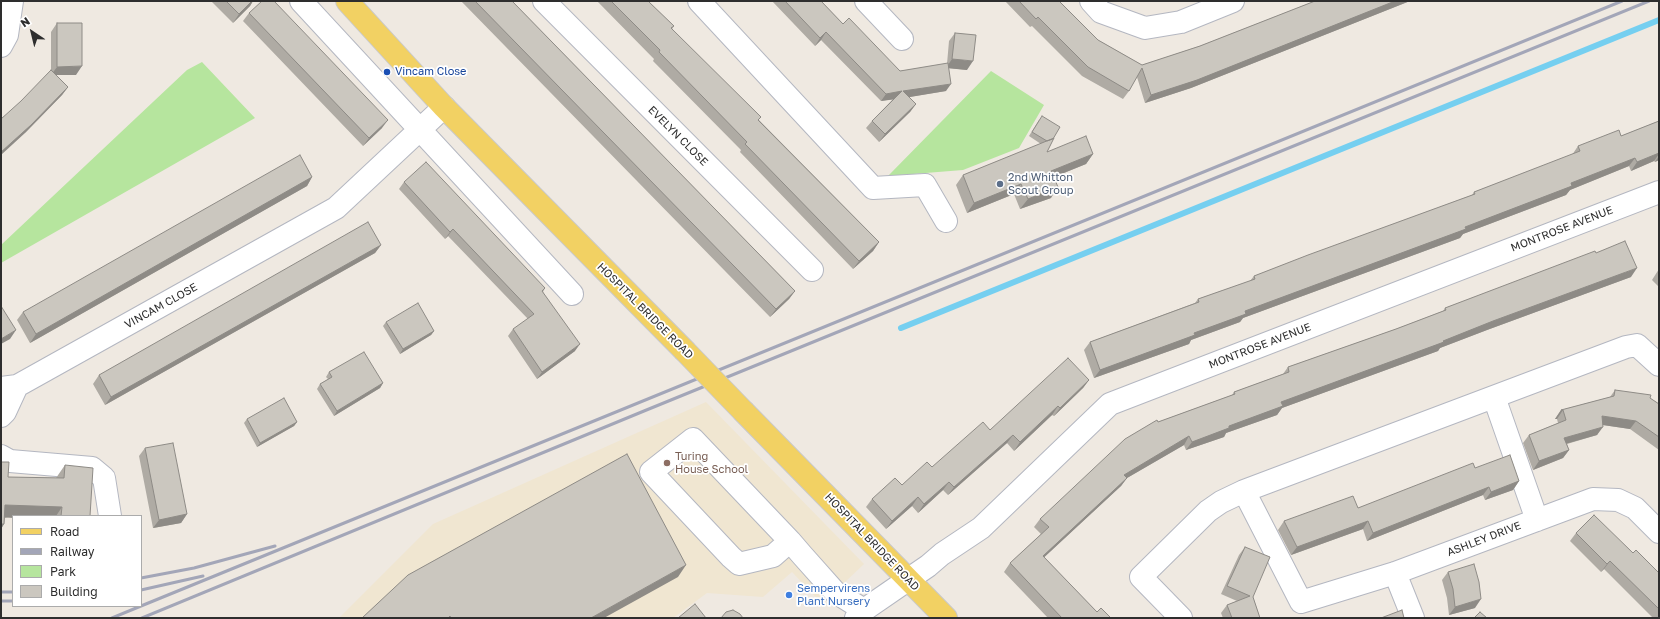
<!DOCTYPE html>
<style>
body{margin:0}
#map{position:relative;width:1660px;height:619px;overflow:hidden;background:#efe9e1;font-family:"Golos Text",sans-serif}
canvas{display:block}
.frame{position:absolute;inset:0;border:2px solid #2e2e2e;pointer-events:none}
.legend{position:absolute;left:12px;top:515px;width:130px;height:92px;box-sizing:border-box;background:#fff;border:1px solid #ababab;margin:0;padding:5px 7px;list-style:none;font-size:12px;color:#2e2e2e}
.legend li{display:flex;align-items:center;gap:8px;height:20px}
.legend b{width:20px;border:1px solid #ababab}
.north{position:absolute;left:12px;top:12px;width:40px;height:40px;-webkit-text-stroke:3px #fff;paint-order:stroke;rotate:325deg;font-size:11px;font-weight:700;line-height:16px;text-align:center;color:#2e2e2e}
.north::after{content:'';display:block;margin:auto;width:14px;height:18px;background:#2e2e2e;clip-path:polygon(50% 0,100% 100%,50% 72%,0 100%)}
</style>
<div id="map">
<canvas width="1660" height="619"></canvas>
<div class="frame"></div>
<ul class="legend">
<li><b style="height:5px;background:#f2d163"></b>Road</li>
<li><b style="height:5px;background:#a3a6b8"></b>Railway</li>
<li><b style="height:11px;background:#b6e59e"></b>Park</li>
<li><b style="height:11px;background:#cbc7bf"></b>Building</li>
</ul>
<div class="north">N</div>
</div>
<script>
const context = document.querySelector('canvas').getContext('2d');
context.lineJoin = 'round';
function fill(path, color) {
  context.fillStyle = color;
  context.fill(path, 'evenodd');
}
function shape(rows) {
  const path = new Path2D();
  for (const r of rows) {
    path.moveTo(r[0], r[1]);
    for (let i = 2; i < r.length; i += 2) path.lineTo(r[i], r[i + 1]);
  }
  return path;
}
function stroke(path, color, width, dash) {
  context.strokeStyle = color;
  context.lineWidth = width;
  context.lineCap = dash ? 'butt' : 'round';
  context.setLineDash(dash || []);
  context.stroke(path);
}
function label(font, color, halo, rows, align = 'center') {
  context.font = font + ' "Golos Text",sans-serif';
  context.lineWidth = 3.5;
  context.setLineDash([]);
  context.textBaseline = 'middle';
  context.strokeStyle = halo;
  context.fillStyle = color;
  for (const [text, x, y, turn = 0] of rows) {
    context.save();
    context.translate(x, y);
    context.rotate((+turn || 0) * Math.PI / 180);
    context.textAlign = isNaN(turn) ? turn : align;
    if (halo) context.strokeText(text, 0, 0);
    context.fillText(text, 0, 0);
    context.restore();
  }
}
const education = shape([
 [706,402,864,564,822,604,792,572,763,597,707,593,673,618,339,618,433,524]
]);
const green = shape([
 [202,62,255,118,1,263,1,245,187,70],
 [991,71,1044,105,1019,148,963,170,888,176]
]);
const stream = shape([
 [901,328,1659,20]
]);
const minor = shape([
 [301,1,572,294],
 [544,1,812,270],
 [699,1,873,188,925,185,946,221],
 [866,1,902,39],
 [1091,1,1101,12,1145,28,1181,22,1233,1],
 [1,46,7,35,12,1],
 [1,388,17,386,336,208,444,107],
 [1494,397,1537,520],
 [1,416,5,412,17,386],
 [1,456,10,461,92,468,104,478,110,516],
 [1244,491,1301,602,1395,573,1593,499,1618,500,1635,508,1659,532],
 [790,541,773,556,739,564,731,557,651,472,693,439,790,541,802,555,835,592,864,610],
 [1395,573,1413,618],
 [856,618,864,610,909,579,928,566,942,554,981,528,1110,404,1659,192],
 [1181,618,1141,577,1208,511,1221,502,1244,491,1626,347,1637,345,1659,365]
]);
const major = shape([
 [347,1,444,107,684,350],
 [744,412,946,618]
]);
const rail = shape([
 [141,578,194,568,275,546],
 [141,590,203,576],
 [1,592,13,592],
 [1,601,13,601],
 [141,606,1622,1],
 [112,618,141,606],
 [142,618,644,411,1649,1]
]);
const majorBridge = shape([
 [684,350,744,412]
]);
const wall = shape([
 [211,1,253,1,250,6,233,23],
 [461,1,512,1,795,291,789,299,770,317],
 [597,1,648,1,674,26,672,29,759,120,879,242,873,251,853,269,740,152,741,150,653,61,654,59],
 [772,1,821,1,843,24,900,71,947,64,949,41,955,33,967,70,949,68,946,91,909,97,916,104,910,112,879,142,866,128,872,121,893,99,881,101,821,40,815,46],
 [1005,1,1059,1,1098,40,1142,65,1200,46,1315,1,1410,1,1191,88,1145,103,1137,77,1129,91,1123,99,1082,76,1032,26,1030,27],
 [249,13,382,128,363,146,243,21],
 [57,23,76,75,56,75,68,87,62,95,25,133,51,71,51,32],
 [1039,120,1053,139,1047,152,1093,154,1086,164,1054,177,1051,198,1020,209,1014,194,967,213,956,185,963,175,1041,144,1029,136],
 [1659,121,1659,160,1655,162,1654,161,1631,171,1629,166,1570,190,1566,195,1463,234,1460,238,1243,318,1240,322,1191,340,1189,344,1094,378,1084,350,1090,342,1195,303,1198,299,1250,281,1254,276,1472,195,1474,192,1572,155,1578,146,1621,136],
 [312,177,307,186,30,343,17,320,23,312],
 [404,182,545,288,543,292,575,351,537,379,508,336,513,329,528,319,448,236,445,239,399,189],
 [381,245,375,253,105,405,93,384,99,375],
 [1596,253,1631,277,1487,330,1440,348,1438,351,1282,408,1277,415,1226,433,1224,437,1186,450,1184,445,1127,478,1121,486,1044,557,1097,612,1111,618,1048,618,1004,572,1010,563,1041,534,1034,527,1040,519,1158,422,1232,395,1234,392,1283,374,1288,367,1396,329,1443,311,1445,308],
 [1659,269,1659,287,1652,280],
 [386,322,434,331,431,335,400,354,383,326],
 [329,372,383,383,380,388,334,416,317,389,320,384,328,379,326,377],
 [1089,380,1083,388,1054,416,1052,415,1014,451,1007,443,948,495,943,490,918,513,912,506,886,529,866,507,872,499,902,485,932,467,990,430],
 [1615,390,1650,398,1659,404,1659,450,1630,429,1603,425,1597,435,1567,444,1569,450,1563,458,1533,470,1523,443,1529,435,1558,423,1557,419,1555,419,1561,410,1610,397],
 [247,419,297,422,294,426,257,447,244,423],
 [145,448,187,514,181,523,153,528,139,456],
 [1,462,8,477,56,478,65,465,90,516,13,516,5,518,4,524,1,529],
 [1475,468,1519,481,1513,490,1485,500,1483,495,1367,541,1363,529,1291,555,1278,530,1284,521,1358,508],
 [1576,533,1633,553,1659,573,1659,618,1653,618,1604,569,1601,572,1570,541],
 [1245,547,1253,597,1260,618,1223,618,1221,613,1227,605,1237,601,1221,594,1239,555],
 [1448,572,1475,608,1449,615,1447,598,1442,580]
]);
const shadedWall = shape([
 [252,1,253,1,250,6,233,23,239,14],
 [1395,1,1410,1,1191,88,1145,103,1151,95],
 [826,32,821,40,815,46,820,38],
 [952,59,973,61,967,70,946,68],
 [82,66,76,75,51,75,57,67],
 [951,84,946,91,898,99,903,91],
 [68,87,62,95,25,133,1,155,1,152],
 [902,91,897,99,881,101,886,94],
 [916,104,910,112,879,142,885,134],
 [388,120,382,128,363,146,369,138],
 [1659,153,1659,154,1654,161,1631,171,1637,162],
 [1093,154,1086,164,1044,181,1051,171],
 [1659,156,1659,160,1655,162],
 [1635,158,1629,166,1570,190,1566,195,1463,234,1460,238,1243,318,1240,322,1191,340,1189,344,1094,378,1100,370,1245,311,1465,227,1571,183],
 [312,177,307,186,30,343,36,334],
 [1021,184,1014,194,967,213,974,203],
 [1058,187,1051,198,1020,209,1028,199],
 [453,229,448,236,445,239,450,232],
 [879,242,873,251,853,269,859,261],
 [381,245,375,253,105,405,111,397],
 [1637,268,1631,277,1487,330,1440,348,1438,351,1282,408,1277,415,1226,433,1224,437,1186,450,1192,442,1281,402,1493,321],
 [795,291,789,299,770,317,776,309],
 [16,330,10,339,1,344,1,339],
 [434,331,431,335,400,354,403,349],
 [580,344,575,351,537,379,542,372],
 [1089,380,1083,388,1054,416,1060,408],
 [383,383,380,388,334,416,337,411],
 [1058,406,1052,415,1014,451,1020,442],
 [1561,410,1563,410,1557,419,1555,419],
 [1602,416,1636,421,1630,429,1596,424],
 [297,422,294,426,257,447,260,443],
 [1603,427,1597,435,1558,446,1564,438],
 [1013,435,1007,443,948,495,954,487],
 [1189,436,1184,445,1127,478,1121,486,1037,564,1043,556,1124,475],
 [1569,450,1563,458,1533,470,1539,461],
 [1519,481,1513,490,1485,500,1491,492],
 [949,482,943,490,918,513,924,504],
 [1489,487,1483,495,1367,541,1373,533],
 [918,497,912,506,886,529,892,521],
 [5,505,62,507,56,516,13,516,13,518,1,517],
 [187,514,181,523,153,528,159,520],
 [1368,521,1363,529,1291,555,1297,547],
 [1,524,4,524,1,529],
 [1610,561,1604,569,1601,572,1607,564],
 [686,565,678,577,604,618,591,618],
 [1481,599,1475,608,1449,615,1455,607]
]);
const building = shape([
 [226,1,252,1,239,14,226,1],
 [262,1,274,1,388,120,369,138,249,13,262,1],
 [475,1,512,1,795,291,776,309,475,1],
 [611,1,648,1,674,26,671,28,761,117,758,120,879,242,859,261,745,144,747,142,659,52,660,50,611,1],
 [785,1,821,1,843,24,849,18,900,71,948,63,951,84,903,91,916,104,885,134,872,121,902,91,886,94,826,32,820,38,785,1],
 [1019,1,1059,1,1098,40,1142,65,1200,46,1315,1,1395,1,1197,80,1151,95,1142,68,1129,91,1088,67,1038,17,1036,19,1019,1],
 [57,23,82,23,82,66,57,67,57,23],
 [955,33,976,35,973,61,952,59,955,33],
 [51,70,68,87,31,125,1,152,1,119,21,101,51,70],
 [1042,116,1060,127,1053,139,1047,141,1032,132,1042,116],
 [1659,121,1659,153,1637,162,1635,158,1571,183,1572,186,1465,227,1466,229,1245,311,1246,314,1194,333,1195,335,1100,370,1090,342,1199,302,1198,299,1255,279,1254,276,1308,255,1475,194,1474,192,1580,151,1578,146,1619,130,1621,136,1659,121],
 [1086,136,1093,154,1051,171,1058,187,1028,199,1021,184,974,203,963,175,1054,138,1047,152,1086,136],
 [300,155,312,177,36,334,23,312,300,155],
 [426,162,545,288,542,291,580,344,542,372,513,329,534,314,453,229,450,232,404,182,426,162],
 [368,222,381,245,111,397,99,375,368,222],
 [1625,241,1637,268,1493,321,1443,341,1444,342,1281,402,1283,406,1229,426,1229,428,1192,442,1189,436,1124,475,1127,478,1043,556,1097,612,1101,608,1111,618,1062,618,1010,563,1049,527,1040,519,1125,439,1157,420,1158,422,1235,394,1234,392,1289,372,1288,367,1396,329,1446,310,1445,308,1595,251,1596,253,1625,241],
 [418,303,434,331,403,349,386,322,418,303],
 [1,306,16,330,1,339,1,306],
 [364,352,383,383,337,411,320,384,332,377,329,372,364,352],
 [1068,358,1089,380,1060,408,1058,406,1020,442,1013,435,954,487,949,482,924,504,918,497,892,521,872,499,895,478,902,485,927,462,932,467,983,422,990,430,1068,358],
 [1615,390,1651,395,1650,398,1659,404,1659,437,1636,421,1602,416,1603,427,1564,438,1569,450,1539,461,1529,435,1566,420,1563,410,1561,410,1614,396,1615,390],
 [284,398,297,422,260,443,247,419,284,398],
 [173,443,187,514,159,520,145,448,173,443],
 [627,454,686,565,591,618,451,618,450,616,448,618,362,618,408,575,627,454],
 [1510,455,1519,481,1491,492,1489,487,1373,533,1368,521,1297,547,1284,521,1353,496,1358,508,1473,463,1475,468,1510,455],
 [1,462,9,462,8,477,64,478,65,465,93,468,90,516,61,516,62,507,5,505,4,524,1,524,1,462],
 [1594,515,1633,553,1636,550,1659,573,1659,609,1610,561,1607,564,1576,533,1594,515],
 [1245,547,1270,557,1253,597,1260,618,1232,618,1227,605,1250,596,1227,586,1245,547],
 [1474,564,1479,582,1481,599,1455,607,1453,589,1448,572,1474,564],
 [695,604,706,618,678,618,695,604],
 [733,610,740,614,743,618,721,618,726,612,733,610],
 [1402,610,1404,618,1381,618,1402,610],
 [1480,612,1487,618,1474,618,1480,612]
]);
const markers = [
 [387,72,4,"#1a4fb4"],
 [1000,184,4,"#5c6f8a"],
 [667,463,4,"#8d6e63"],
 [789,595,4,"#3f7fe0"]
];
const transitNames = [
 ["Vincam Close",395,72]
];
const streetNames = [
 ["EVELYN CLOSE",678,136,45],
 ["MONTROSE AVENUE",1562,229,-21],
 ["VINCAM CLOSE",161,306,-29],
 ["HOSPITAL BRIDGE ROAD",645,311,45],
 ["MONTROSE AVENUE",1260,346,-21],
 ["ASHLEY DRIVE",1484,539,-21],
 ["HOSPITAL BRIDGE ROAD",872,542,46]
];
const serviceNames = [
 ["2nd Whitton",1008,178],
 ["Scout Group",1008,191]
];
const educationNames = [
 ["Turing",675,457],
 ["House School",675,470]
];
const shopNames = [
 ["Sempervirens",797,589],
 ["Plant Nursery",797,602]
];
fill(education, '#f0e6d1');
fill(green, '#b6e59e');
stroke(stream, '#75cff0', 6);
stroke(minor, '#b4b7c1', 24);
stroke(major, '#c9c9c9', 24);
stroke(minor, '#fff', 22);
stroke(major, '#f2d163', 22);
stroke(rail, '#a3a6b8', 3);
stroke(majorBridge, '#c9c9c9', 24, []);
stroke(majorBridge, '#f2d163', 22);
fill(wall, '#afaba4');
fill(shadedWall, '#8e8b86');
fill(building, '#cbc7bf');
stroke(building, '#8e8b86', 1);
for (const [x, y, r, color] of markers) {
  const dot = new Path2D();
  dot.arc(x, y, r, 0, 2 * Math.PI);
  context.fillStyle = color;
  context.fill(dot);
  stroke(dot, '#fff', 1.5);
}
label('11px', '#164399', '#fff', transitNames, 'left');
label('11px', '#2e2e2e', '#fff', streetNames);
label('11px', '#4e5e75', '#fff', serviceNames, 'left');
label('11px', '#785e54', '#fff', educationNames, 'left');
label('11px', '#366cbe', '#fff', shopNames, 'left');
</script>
